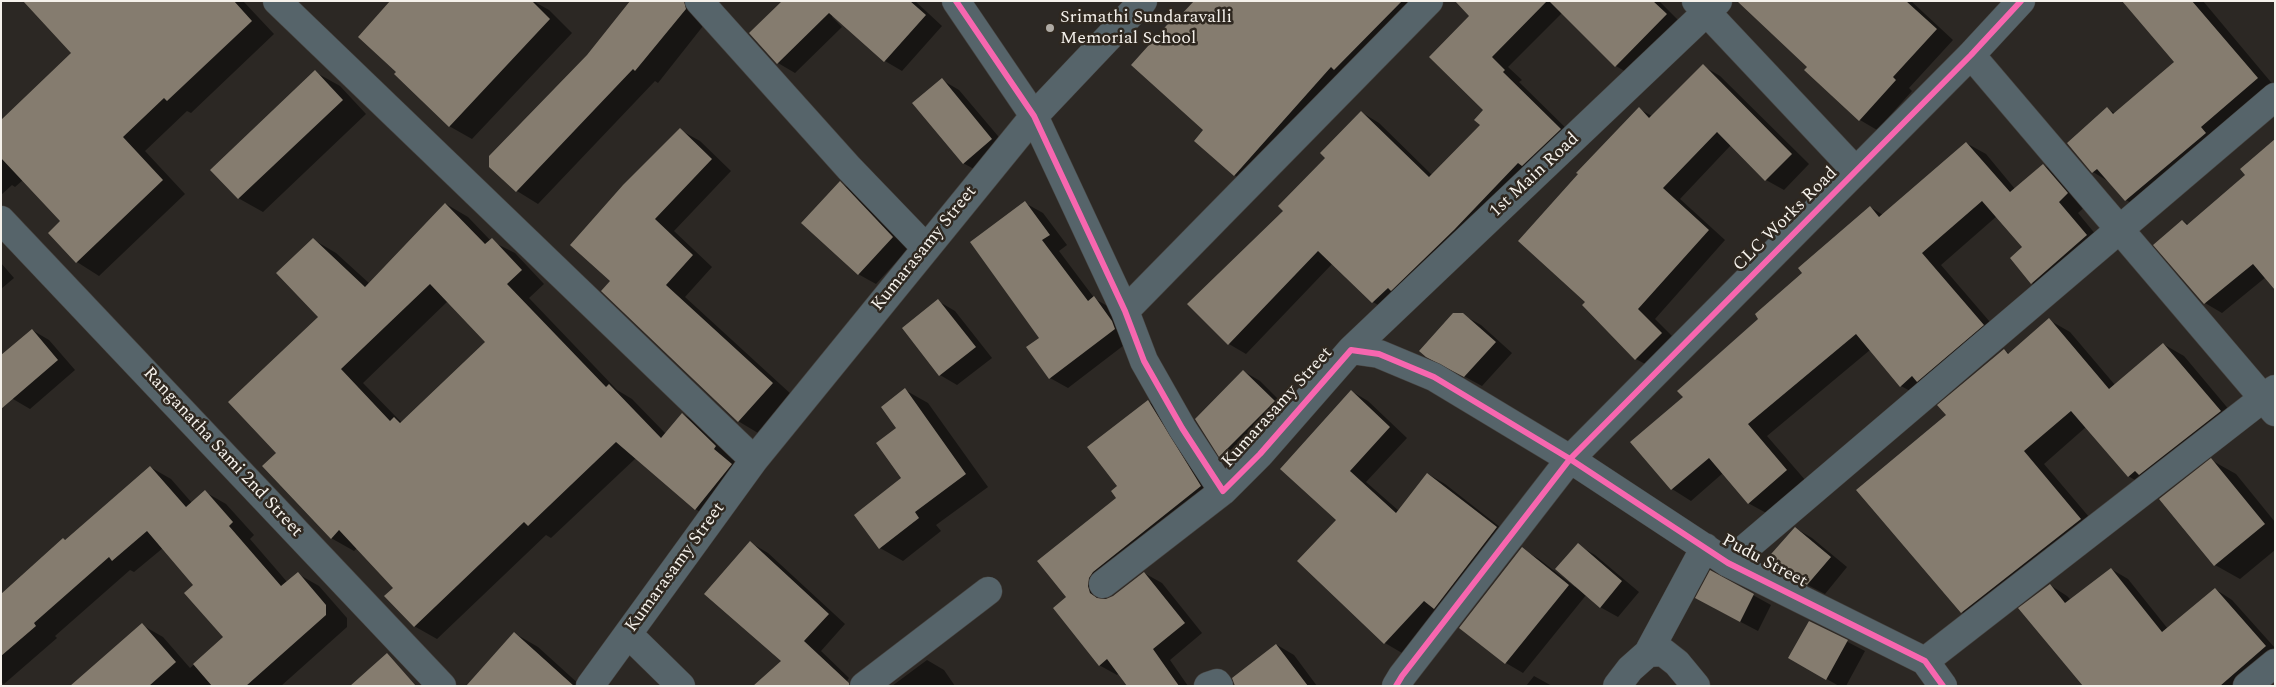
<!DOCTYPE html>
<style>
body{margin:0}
#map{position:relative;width:2276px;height:687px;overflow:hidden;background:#2c2824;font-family:Spectral,serif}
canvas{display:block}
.frame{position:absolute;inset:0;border:2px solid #f5f1eb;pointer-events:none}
</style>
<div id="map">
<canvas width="2276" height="687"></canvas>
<div class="frame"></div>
</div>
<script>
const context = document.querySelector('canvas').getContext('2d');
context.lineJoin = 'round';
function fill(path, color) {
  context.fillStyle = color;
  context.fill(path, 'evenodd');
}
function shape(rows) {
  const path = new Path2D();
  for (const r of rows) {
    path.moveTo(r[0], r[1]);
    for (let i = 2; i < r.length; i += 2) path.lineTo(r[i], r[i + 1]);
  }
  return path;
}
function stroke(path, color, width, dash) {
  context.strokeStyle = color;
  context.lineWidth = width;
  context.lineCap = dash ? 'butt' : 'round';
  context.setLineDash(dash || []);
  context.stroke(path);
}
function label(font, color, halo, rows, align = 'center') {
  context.font = font + ' Spectral,serif';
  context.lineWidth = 5;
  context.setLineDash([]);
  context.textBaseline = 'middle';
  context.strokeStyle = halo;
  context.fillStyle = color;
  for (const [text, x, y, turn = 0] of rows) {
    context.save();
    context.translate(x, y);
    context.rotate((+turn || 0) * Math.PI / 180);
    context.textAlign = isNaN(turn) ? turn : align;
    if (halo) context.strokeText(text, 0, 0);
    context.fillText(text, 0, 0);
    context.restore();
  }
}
const shadow = shape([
 [27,1,243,1,274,34,191,113,187,111,145,151,185,194,99,276,77,262,49,233,62,221,23,180,15,187,12,185,1,195,1,122,73,53],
 [392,1,533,1,549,10,572,33,472,139,449,126,398,72],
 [632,1,698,1,707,21,658,83,655,81,538,204,517,191,588,56],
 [824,1,915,1,942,26,902,71,885,61,833,15,832,17,842,27,795,73,778,63],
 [1195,1,1430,1,1252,185,1234,175,1205,130,1178,19],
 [1469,1,1659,1,1683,25,1633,76,1616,66,1562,13,1508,67,1522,80,1519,82,1577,139,1390,312,1373,302,1333,263,1246,354,1229,344,1284,211,1361,112,1379,123,1432,175,1482,125,1485,110],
 [1762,1,1911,1,1953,40,1909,88,1912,91,1877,130,1860,120,1808,66],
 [2123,1,2203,1,2275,87,2146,212,2126,200,2111,183,2093,172,2107,109,2116,114,2176,62],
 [1703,66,1720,76,1809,164,1784,190,1766,180,1731,145,1680,199,1725,240,1655,319,1679,343,1654,369,1636,359,1587,301,1639,109,1652,116],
 [315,72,340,86,366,114,263,212,238,198],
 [942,80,959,90,1009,149,981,173,963,163],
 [680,130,700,141,731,171,674,231,712,267,685,297,792,395,758,433,738,421,612,281],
 [1966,143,1986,154,2015,189,2043,165,2063,176,2087,205,2078,213,2106,247,2052,294,2032,283,2024,247,1997,216,1941,265,2002,336,1921,397,1901,386,1870,350,1767,436,1806,481,1768,514,1748,503,1723,473,1691,501,1672,489,1684,397,1870,207,1883,215],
 [2247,176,2266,277,2222,313,2205,303,2183,221,2189,225],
 [840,183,858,193,910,247,876,284,858,274],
 [1025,203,1043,213,1067,245,1059,251,1095,299,1111,308,1132,339,1068,388,1050,378,1041,338],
 [446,204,468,217,491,241,515,253,544,284,529,298,617,390,632,399,666,434,683,414,706,428,739,459,718,522,695,509,636,458,551,538,546,535,437,639,414,626,395,588,357,548,354,551,331,538,278,453,319,317,314,240,336,253,370,284],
 [448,301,487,342,402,423,363,383],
 [1,263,14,278,1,289],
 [938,301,955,311,992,358,957,385,940,375],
 [1463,315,1481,325,1512,353,1482,386,1445,366],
 [2049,320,2070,332,2115,385,2163,344,2184,356,2241,424,2149,488,2128,476,2086,427,2044,464,2101,531,1983,624,1962,612,1947,415,2004,350,2010,354],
 [32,330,49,340,75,370,30,409,13,399,1,385],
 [1243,371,1260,381,1291,412,1238,466,1220,456,1196,419],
 [905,390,928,403,988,487,936,525,941,531,903,561,880,548,903,479,898,428],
 [1351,391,1368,401,1407,438,1366,482,1399,511,1428,474,1445,484,1514,538,1402,653,1385,643,1338,520],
 [1148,402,1166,412,1218,497,1105,596,1106,600,1113,597,1144,573,1162,583,1202,633,1170,660,1188,686,1128,686,1119,673,1117,675,1099,665,1068,598,1118,498,1119,486],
 [2211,460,2236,474,2275,522,2275,550,2240,579,2215,565,2160,499],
 [150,467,171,479,192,503,205,492,226,504,254,535,250,539,288,583,298,574,319,586,347,618,347,627,281,686,72,686,142,625,163,637,190,668,225,638,195,585,163,548,134,572,130,570,55,636,57,638,4,684,1,683,1,595],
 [1795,528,1812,538,1847,567,1825,594,1783,572],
 [751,543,768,553,845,624,821,651,849,678,844,686,783,661],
 [1578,545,1595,555,1639,592,1618,617,1600,607,1587,594,1523,673,1506,663,1461,628,1522,549,1539,559,1575,587],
 [2111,569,2128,579,2168,629,2215,589,2232,600,2275,648,2275,668,2253,686,2085,686,2050,585,2067,596,2071,600],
 [1711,572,1771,605,1758,631,1714,608],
 [1809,622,1865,651,1846,686,1839,686,1790,658],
 [514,633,538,647,581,686,468,686],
 [1277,645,1294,655,1317,686,1236,686],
 [927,660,944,670,955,686,892,686],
 [1534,676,1552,686,1526,686]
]);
const building = shape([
 [23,1,234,1,252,21,167,101,164,98,123,137,163,180,76,263,48,233,60,221,1,158,1,120,71,53],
 [390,1,532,1,550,19,449,127,394,74,396,72,358,37],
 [630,1,684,1,686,9,635,71,633,69,516,192,489,167,489,156,587,55],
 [782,1,910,1,926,15,884,62,829,13,777,64,749,33],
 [1194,1,1402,1,1334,70,1331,67,1234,176,1194,141,1203,130,1131,65,1175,16,1178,18],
 [1455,1,1547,1,1492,57,1505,70,1503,72,1561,129,1522,166,1518,163,1454,230,1391,291,1388,288,1372,303,1318,251,1228,345,1187,304,1283,211,1278,206,1325,158,1320,153,1361,111,1429,177,1480,125,1474,120,1483,110,1429,57,1469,16],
 [1549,1,1653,1,1667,14,1615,67],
 [1737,1,1906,1,1937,29,1893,77,1896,80,1859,121,1804,70,1807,67],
 [2122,1,2192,1,2258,78,2201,127,2206,133,2125,201,2097,169,2092,173,2067,143,2107,107,2113,114,2174,62],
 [1703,64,1792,154,1765,181,1717,132,1663,188,1709,230,1638,309,1662,333,1635,360,1582,305,1585,302,1518,241,1578,174,1576,173,1639,107,1649,118],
 [315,70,343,100,238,199,210,170],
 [942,78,992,139,963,164,912,103],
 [680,128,712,159,655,219,693,255,666,285,773,383,738,422,601,291,610,281,570,245,623,185],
 [2275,139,2275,290,2253,264,2204,304,2153,245,2182,220,2187,225,2245,175,2240,169],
 [1966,142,2010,192,2043,164,2068,193,2059,202,2087,235,2031,284,2010,258,2022,247,1982,201,1922,253,1984,325,1917,382,1912,376,1900,387,1856,334,1748,424,1787,470,1748,504,1709,458,1671,490,1630,442,1683,397,1677,391,1758,319,1755,314,1802,273,1798,268,1870,206,1879,217],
 [840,181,893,237,858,275,801,223],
 [1025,201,1050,235,1042,240,1088,301,1094,296,1112,321,1115,329,1049,379,1026,347,1039,338,970,242],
 [445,203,485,244,492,238,522,270,507,284,606,387,609,384,661,438,682,413,716,446,714,449,732,464,695,510,616,442,528,526,524,522,414,627,384,596,393,588,339,530,331,539,262,466,276,453,228,402,318,317,276,273,313,238,365,287],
 [430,284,485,342,400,423,394,417,390,421,341,369],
 [938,299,976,347,939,376,902,328],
 [1453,313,1463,313,1496,342,1464,377,1426,357,1419,351],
 [2049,318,2109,389,2163,343,2221,411,2139,475,2135,471,2128,477,2071,411,2024,451,2081,519,1961,613,1856,490,1946,415,1937,405,2004,349,2008,354],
 [32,329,58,360,1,409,1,355],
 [1243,370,1275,401,1219,457,1195,419],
 [905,388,966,474,915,512,919,518,879,549,854,515,901,478,876,443,896,428,881,407],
 [1351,390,1390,427,1350,471,1396,513,1427,473,1497,527,1434,609,1424,601,1384,644,1297,561,1336,520,1280,469],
 [1148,400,1201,486,1093,572,1089,578,1088,586,1090,593,1097,598,1106,599,1113,596,1144,572,1185,623,1153,649,1179,686,1127,686,1107,659,1099,666,1053,608,1066,597,1037,561,1116,498,1111,491,1117,486,1087,447],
 [2211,458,2265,524,2214,566,2159,499],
 [150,466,186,507,205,490,233,522,229,526,281,586,298,572,326,605,326,615,246,686,212,686,193,664,223,637,184,593,193,585,147,531,112,561,109,557,34,623,36,626,1,656,1,594,63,538,65,540],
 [1795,527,1831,557,1807,585,1764,562],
 [750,541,829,614,804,641,849,683,849,686,753,686,781,661,704,594],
 [1578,543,1622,581,1600,608,1555,569],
 [1522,547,1569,585,1505,664,1459,628],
 [2111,568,2162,632,2215,588,2266,646,2220,686,2083,686,2018,608,2050,584,2065,603],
 [1710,570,1754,594,1740,622,1695,598],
 [1809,621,1848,640,1826,680,1788,658],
 [142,623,176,662,149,686,70,686],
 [514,632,574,686,466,686],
 [1276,644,1308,686,1235,686,1232,678],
 [387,653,416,686,350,686]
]);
const minor = shape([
 [277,1,754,460],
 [699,1,849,168,926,248],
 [956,1,1034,116,1125,311,1144,361,1182,428,1223,491,1260,454,1351,350,1379,354,1434,377,1570,459,1728,563,1925,661,1943,686],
 [1696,1,1856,171],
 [1971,55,2275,412],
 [1,220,442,686],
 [1125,311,1429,1],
 [1351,350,1718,1],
 [1728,563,2275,97],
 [1103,584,1223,491],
 [628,634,681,686],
 [1925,661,2275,389],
 [590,686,754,460,1034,116,1143,1],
 [864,686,988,591],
 [1208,686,1217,683,1219,686],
 [1396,686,1402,676,1570,459,1971,55,2021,1],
 [1617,686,1630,669,1648,653],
 [1696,686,1677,663,1663,652,1648,653,1705,547],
 [2247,686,2275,663]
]);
const cycleway = shape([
 [956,1,1034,116,1125,311,1144,361,1182,428,1223,491,1260,454,1351,350,1379,354,1434,377,1570,459,1728,563,1925,661,1943,686],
 [1396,686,1402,676,1570,459,1971,55,2021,1]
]);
const markers = [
 [1050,28,5,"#afaba5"]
];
const poiNames = [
 ["Srimathi Sundaravalli",1060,18],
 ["Memorial School",1060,39]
];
const streetNames = [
 ["1st Main Road",1535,176,-43],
 ["CLC Works Road",1786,220,-45],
 ["Kumarasamy Street",925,249,-51],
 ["Kumarasamy Street",1278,408,-48],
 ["Ranganatha Sami 2nd Street",222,453,47],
 ["Pudu Street",1764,562,28],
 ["Kumarasamy Street",676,568,-54]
];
fill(shadow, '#0007');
fill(building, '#857c6f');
stroke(minor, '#474441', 29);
stroke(minor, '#56646a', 28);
stroke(cycleway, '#f766af', 6);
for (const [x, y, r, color] of markers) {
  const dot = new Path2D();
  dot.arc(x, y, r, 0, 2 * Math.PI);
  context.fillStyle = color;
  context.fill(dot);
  stroke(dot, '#2f2820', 2);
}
label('18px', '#f5f1eb', '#2f2820', poiNames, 'left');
label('18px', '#f5f1eb', '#2f2820', streetNames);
</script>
